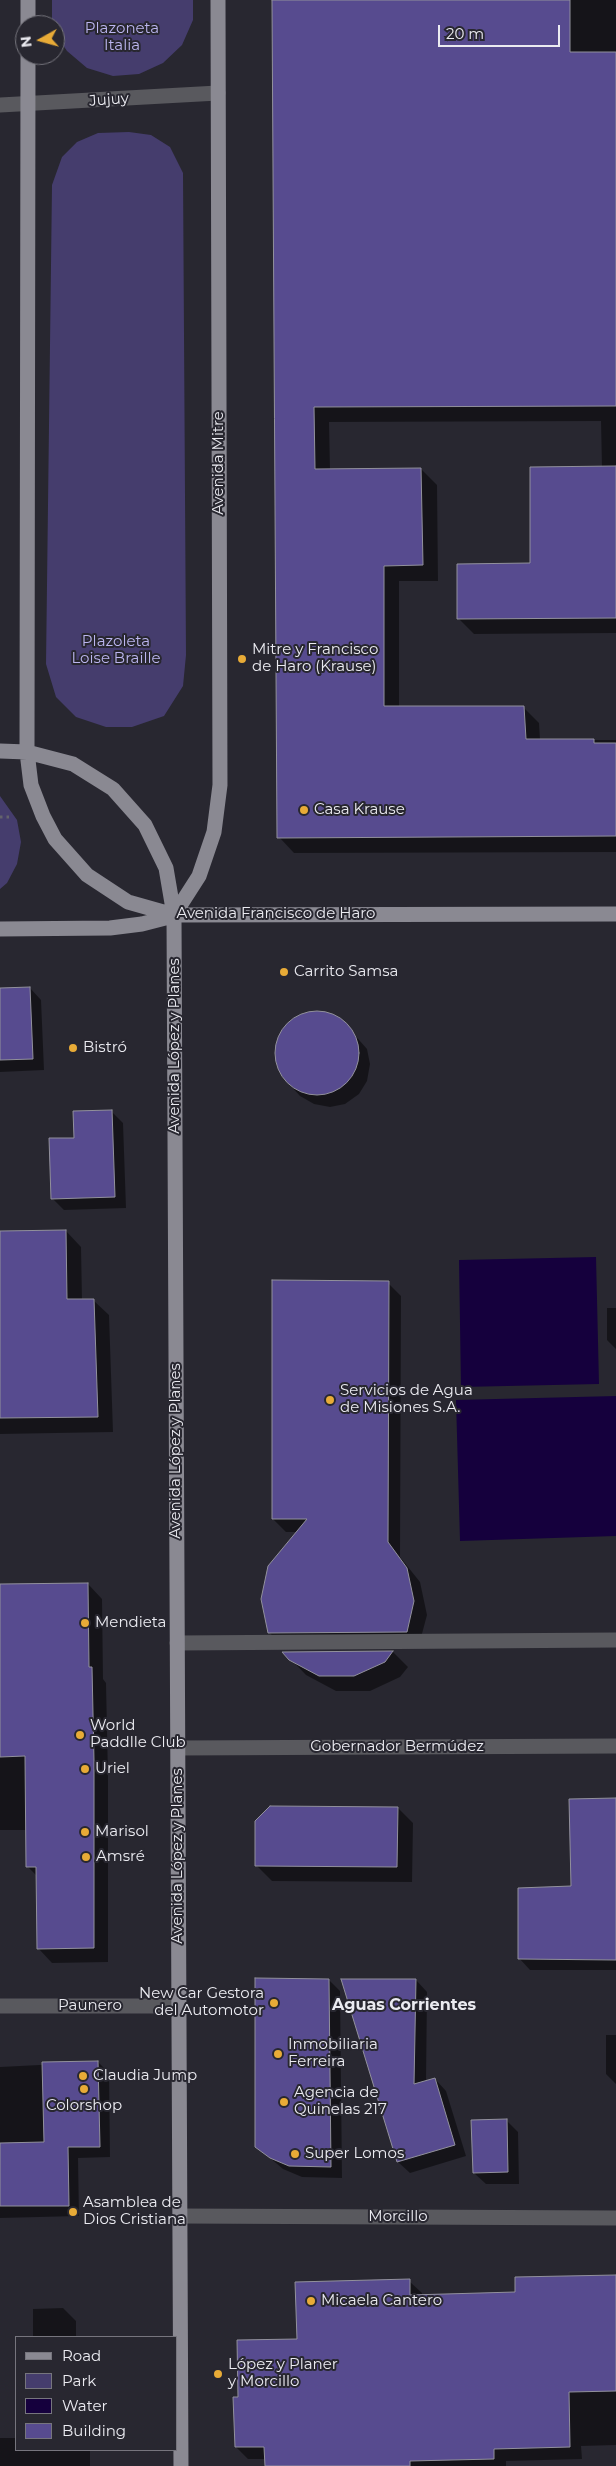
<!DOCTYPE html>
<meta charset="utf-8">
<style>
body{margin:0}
#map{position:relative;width:616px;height:2466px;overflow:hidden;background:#282730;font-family:Montserrat,sans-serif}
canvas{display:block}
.legend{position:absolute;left:15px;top:2336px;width:162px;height:115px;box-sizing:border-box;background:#282730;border:1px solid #76757d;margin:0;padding:6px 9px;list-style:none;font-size:15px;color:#ebebf1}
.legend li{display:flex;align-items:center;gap:10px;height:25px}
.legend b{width:25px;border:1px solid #76757d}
.north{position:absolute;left:15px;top:15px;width:50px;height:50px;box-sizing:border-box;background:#282730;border:1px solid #76757d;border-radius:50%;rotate:263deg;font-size:14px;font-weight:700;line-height:20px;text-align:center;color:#ebebf1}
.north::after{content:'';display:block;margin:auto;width:18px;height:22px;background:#e8ab37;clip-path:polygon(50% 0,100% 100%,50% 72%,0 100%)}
.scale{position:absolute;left:438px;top:25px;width:122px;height:22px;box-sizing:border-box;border:2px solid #ebebf1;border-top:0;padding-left:6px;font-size:15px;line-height:18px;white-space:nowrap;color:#ebebf1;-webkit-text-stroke:4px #282730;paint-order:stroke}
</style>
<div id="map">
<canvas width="616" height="2466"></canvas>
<ul class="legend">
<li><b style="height:6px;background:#8a8992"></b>Road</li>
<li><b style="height:14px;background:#453d6d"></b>Park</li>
<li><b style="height:14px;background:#15003d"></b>Water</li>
<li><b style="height:14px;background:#574b8f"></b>Building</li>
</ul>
<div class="north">N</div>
<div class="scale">20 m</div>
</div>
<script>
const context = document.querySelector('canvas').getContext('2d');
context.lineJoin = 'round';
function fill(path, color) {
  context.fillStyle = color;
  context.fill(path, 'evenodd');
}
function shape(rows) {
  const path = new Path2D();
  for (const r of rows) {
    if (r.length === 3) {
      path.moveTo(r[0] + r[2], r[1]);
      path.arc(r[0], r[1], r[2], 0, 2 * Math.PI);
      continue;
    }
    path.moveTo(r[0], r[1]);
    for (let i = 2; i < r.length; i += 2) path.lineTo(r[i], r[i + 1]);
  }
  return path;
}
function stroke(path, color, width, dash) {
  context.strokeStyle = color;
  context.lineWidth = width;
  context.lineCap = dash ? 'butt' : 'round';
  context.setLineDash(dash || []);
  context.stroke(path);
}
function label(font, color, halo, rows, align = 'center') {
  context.font = font + ' Montserrat,sans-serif';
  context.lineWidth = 4;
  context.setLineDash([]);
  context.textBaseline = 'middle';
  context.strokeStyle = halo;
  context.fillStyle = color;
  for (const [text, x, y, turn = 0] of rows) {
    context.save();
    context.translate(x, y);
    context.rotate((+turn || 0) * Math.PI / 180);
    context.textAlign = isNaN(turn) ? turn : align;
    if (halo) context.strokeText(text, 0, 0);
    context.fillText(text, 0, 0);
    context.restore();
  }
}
const green = shape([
 [52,0,193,0,193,20,182,45,163,63,139,74,113,76,87,68,67,51,55,33,55,25,52,25],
 [129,132,151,135,170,147,183,173,186,655,183,686,164,716,132,727,106,727,76,717,56,697,46,664,52,185,62,157,77,142,98,133],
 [0,796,17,820,21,842,17,864,7,883,0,889]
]);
const water = shape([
 [596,1257,599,1384,461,1387,459,1260],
 [616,1396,616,1536,460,1541,456,1400]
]);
const shadow = shape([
 [274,0,616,0,616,633,474,634,458,618,532,564,602,468,601,421,329,422,330,470,421,469,437,485,438,581,399,581,399,707,523,707,539,723,540,740,616,740,616,852,294,853,279,837],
 [30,988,41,1000,44,1070,0,1072,0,989],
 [316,1012,331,1015,345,1024,367,1049,370,1064,367,1081,359,1094,345,1104,330,1107,314,1104,300,1096,288,1083,279,1070,275,1054,278,1038,287,1025,300,1015],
 [111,1111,123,1123,126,1208,64,1210,53,1199,75,1139],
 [66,1231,81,1247,82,1300,93,1300,109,1315,113,1432,0,1434,0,1232],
 [388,1283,401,1296,400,1557,420,1582,427,1615,419,1645,282,1646,269,1632,298,1532,286,1532,273,1519],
 [607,1308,616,1308,616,1349,607,1340],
 [88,1584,102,1599,103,1679,106,1683,108,1776,108,1962,52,1963,38,1948,38,1877,27,1866,27,1830,0,1830,0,1585],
 [393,1652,408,1667,400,1677,370,1691,336,1691,306,1675,285,1653],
 [616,1799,616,1970,530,1970,519,1958,572,1888],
 [398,1808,413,1823,412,1882,272,1881,256,1865],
 [329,1980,340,1991,342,2178,302,2177,283,2169,256,2146],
 [416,1980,427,1992,426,2082,435,2079,446,2091,466,2156,410,2173,398,2162],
 [606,2035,616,2035,616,2084,606,2074],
 [98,2062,109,2073,110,2157,78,2158,79,2216,0,2218,0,2067],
 [506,2120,518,2132,519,2184,486,2184,474,2173],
 [616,2276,616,2445,581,2446,582,2459,506,2461,506,2466,266,2466,266,2459,248,2459,236,2447,240,2399,298,2340,409,2281,422,2293,422,2296,517,2293],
 [63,2308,76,2321,76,2337,33,2337,33,2309],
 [0,2438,16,2438,16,2450,90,2450,90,2466,0,2466]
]);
const building = shape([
 [272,0,570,0,570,52,616,52,616,406,314,407,315,469,421,468,423,565,384,566,384,706,524,706,526,739,594,739,594,743,616,743,616,836,277,838,272,0],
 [616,466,616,618,457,619,457,564,530,563,530,467,616,466],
 [30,987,33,1059,0,1060,0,988,30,987],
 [317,1053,42],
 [112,1110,115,1197,51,1199,49,1138,74,1138,73,1111,112,1110],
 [66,1230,67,1299,94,1299,98,1417,0,1418,0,1231,66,1230],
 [272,1280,389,1281,388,1542,407,1568,414,1601,407,1632,268,1633,261,1599,268,1566,307,1519,272,1519,272,1280],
 [88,1583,89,1667,92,1667,94,1761,94,1948,37,1949,36,1867,26,1867,25,1756,0,1757,0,1584,88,1583],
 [393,1651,385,1662,354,1676,319,1676,289,1660,282,1652,393,1651],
 [616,1798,616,1960,518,1959,518,1888,571,1886,569,1799,616,1798],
 [270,1806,398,1807,397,1867,255,1866,255,1821,270,1806],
 [255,1978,329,1979,331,2167,289,2166,270,2158,255,2147,255,1978],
 [341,1979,416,1979,414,2084,435,2078,455,2145,397,2162,341,1979],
 [98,2061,100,2147,68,2147,69,2206,0,2206,0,2143,44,2142,42,2062,98,2061],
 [507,2119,508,2172,473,2173,471,2120,507,2119],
 [616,2275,616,2391,569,2392,570,2447,494,2449,494,2459,410,2461,410,2466,265,2466,264,2447,235,2447,233,2397,238,2397,237,2340,297,2339,295,2282,410,2279,410,2295,515,2292,515,2277,616,2275]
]);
const path = shape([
 [0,817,12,817]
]);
const service = shape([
 [177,1643,616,1640]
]);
const minor = shape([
 [0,105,218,93],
 [178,1748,616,1746],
 [0,2006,179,2006],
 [180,2216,616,2218]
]);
const primary = shape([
 [28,25,28,0],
 [28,55,27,752,31,785,43,816,55,839,87,875,128,902,174,915,616,914],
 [0,751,27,752,73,764,113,789,145,825,166,868,174,915,181,2466],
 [174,915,199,876,214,832,220,785,218,0],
 [0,929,110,928,142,924,173,916]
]);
const markers = [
 [242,659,5,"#e8ab37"],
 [304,810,5,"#e8ab37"],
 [284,972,5,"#e8ab37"],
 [73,1048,5,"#e8ab37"],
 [330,1400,5,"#e8ab37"],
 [85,1623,5,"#e8ab37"],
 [80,1735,5,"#e8ab37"],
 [85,1769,5,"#e8ab37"],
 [85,1832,5,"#e8ab37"],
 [86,1857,5,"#e8ab37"],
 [274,2003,5,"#e8ab37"],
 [278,2054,5,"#e8ab37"],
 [83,2076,5,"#e8ab37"],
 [84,2089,5,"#e8ab37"],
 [284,2102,5,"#e8ab37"],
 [295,2154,5,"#e8ab37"],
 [73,2212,5,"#e8ab37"],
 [311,2301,5,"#e8ab37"],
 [218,2374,5,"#e8ab37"]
];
const parkNames = [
 ["Plazoneta",122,29],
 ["Italia",122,46],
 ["Plazoleta",116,642],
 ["Loise Braille",116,659]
];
const streetNames = [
 ["Jujuy",109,100,-4],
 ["Avenida Mitre",219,463,-90],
 ["Avenida Francisco de Haro",276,914],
 ["Avenida López y Planes",175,1046,-90],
 ["Avenida López y Planes",176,1451,-90],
 ["Gobernador Bermúdez",397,1747],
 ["Avenida López y Planes",178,1856,-90],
 ["Paunero",90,2006],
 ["Morcillo",398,2217]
];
const poiNames = [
 ["Mitre y Francisco",252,650],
 ["de Haro (Krause)",252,667],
 ["Casa Krause",314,810],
 ["Carrito Samsa",294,972],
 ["Bistró",83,1048],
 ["Servicios de Agua",340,1391],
 ["de Misiones S.A.",340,1408],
 ["Mendieta",95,1623],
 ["World",90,1726],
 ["Paddlle Club",90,1743],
 ["Uriel",95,1769],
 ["Marisol",95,1832],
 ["Amsré",96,1857],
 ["New Car Gestora",264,1994,"right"],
 ["del Automotor",264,2011,"right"],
 ["Inmobiliaria",288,2045],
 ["Ferreira",288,2062],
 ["Claudia Jump",93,2076],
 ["Agencia de",294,2093],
 ["Quinelas 217",294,2110],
 ["Colorshop",84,2106,"center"],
 ["Super Lomos",305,2154],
 ["Asamblea de",83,2203],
 ["Dios Cristiana",83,2220],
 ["Micaela Cantero",321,2301],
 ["López y Planer",228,2365],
 ["y Morcillo",228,2382]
];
const neighbourhoodNames = [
 ["Aguas Corrientes",404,2005]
];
fill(green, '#453d6d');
fill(water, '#15003d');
fill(shadow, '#0007');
fill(building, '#574b8f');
stroke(building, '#92919c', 1);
stroke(path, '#64636c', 3, [2.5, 4]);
stroke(service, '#59595e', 15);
stroke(minor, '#59595e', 15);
stroke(primary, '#8a8992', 15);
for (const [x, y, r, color] of markers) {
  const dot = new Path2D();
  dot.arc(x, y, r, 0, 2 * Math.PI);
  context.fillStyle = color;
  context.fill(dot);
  stroke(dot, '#282730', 2);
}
label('15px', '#bcb6f0', '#282730', parkNames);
label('15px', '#ebebf1', '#282730', streetNames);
label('15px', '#ebebf1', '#282730', poiNames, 'left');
label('bold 16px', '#ebebf1', '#282730', neighbourhoodNames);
</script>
